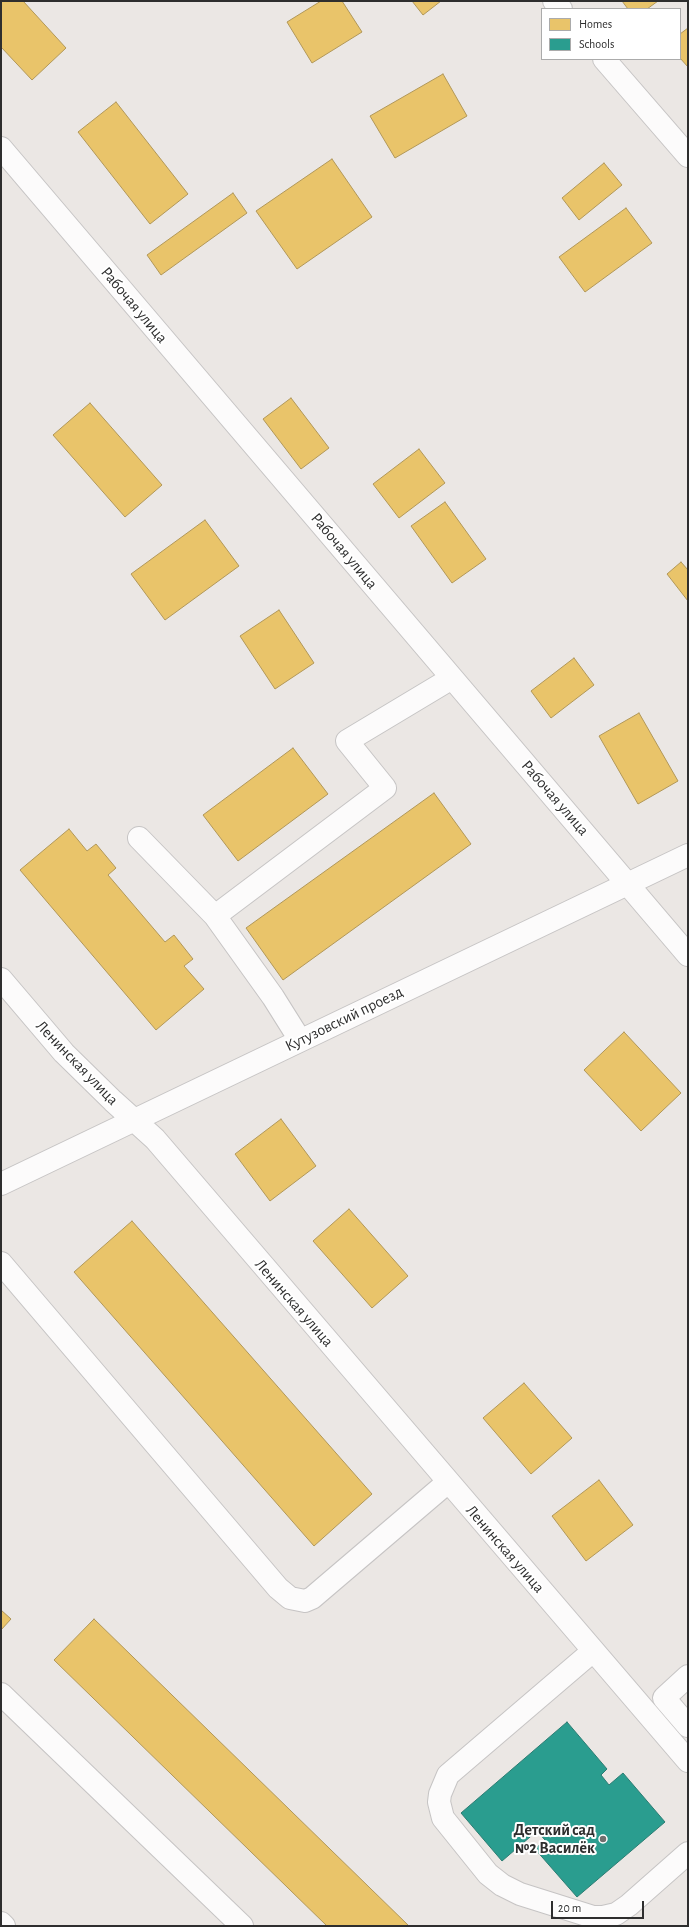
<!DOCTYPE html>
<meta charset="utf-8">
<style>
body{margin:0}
#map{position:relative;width:689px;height:1927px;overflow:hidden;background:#ebe7e4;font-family:"Alegreya Sans",sans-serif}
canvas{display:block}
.frame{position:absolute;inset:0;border:2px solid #2e2e2e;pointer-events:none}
.legend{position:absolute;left:541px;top:8px;width:140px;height:52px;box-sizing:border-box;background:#fff;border:1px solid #ababab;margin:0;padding:5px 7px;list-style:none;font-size:12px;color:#2e2e2e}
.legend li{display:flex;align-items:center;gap:8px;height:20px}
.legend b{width:20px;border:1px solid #ababab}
.scale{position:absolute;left:551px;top:1901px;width:93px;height:18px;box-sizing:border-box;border:2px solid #2e2e2e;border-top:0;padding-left:5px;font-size:12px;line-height:14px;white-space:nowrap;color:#2e2e2e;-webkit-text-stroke:3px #fff;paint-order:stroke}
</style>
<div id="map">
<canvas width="689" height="1927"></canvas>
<div class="frame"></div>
<ul class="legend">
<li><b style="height:11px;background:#e9c46a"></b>Homes</li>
<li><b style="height:11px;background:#2a9d8f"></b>Schools</li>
</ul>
<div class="scale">20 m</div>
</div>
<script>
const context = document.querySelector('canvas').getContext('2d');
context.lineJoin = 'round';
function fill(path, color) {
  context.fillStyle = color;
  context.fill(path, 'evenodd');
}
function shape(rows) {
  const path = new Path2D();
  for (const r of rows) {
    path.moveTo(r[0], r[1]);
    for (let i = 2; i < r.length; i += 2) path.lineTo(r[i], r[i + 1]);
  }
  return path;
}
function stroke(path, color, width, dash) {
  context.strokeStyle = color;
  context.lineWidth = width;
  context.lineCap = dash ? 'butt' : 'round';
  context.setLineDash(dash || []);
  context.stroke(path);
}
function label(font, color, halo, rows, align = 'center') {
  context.font = font + ' "Alegreya Sans",sans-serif';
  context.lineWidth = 4;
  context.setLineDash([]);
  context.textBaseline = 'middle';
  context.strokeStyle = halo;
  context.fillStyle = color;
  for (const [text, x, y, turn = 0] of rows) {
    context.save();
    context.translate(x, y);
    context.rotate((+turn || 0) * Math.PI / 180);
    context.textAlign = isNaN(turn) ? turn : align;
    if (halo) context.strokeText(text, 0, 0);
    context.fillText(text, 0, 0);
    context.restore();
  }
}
const homes = shape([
 [1,1,23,1,66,48,32,80,1,47,1,1],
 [321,1,342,1,362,32,312,63,287,22,321,1],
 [412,1,441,1,423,15,412,1],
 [622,1,658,1,647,9,628,9,622,1],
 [688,28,688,67,680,58,680,34,688,28],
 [443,74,467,116,395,158,370,116,443,74],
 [116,102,188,194,150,224,78,132,116,102],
 [332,159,372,217,297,269,256,211,332,159],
 [604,163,622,185,579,220,562,198,604,163],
 [233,193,247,213,161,275,147,255,233,193],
 [626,208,652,243,585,292,559,257,626,208],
 [291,398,329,448,301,469,263,419,291,398],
 [90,403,162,485,125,517,53,435,90,403],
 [419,449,445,483,399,518,373,484,419,449],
 [445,502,486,559,452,583,411,526,445,502],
 [205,520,239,566,165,620,131,574,205,520],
 [681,562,688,570,688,601,667,574,681,562],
 [279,610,314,663,275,689,240,636,279,610],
 [574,658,594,685,551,718,531,691,574,658],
 [639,713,678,781,638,804,599,736,639,713],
 [293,748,328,794,238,861,203,815,293,748],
 [434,793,471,844,283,980,246,928,434,793],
 [69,829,87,851,96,844,116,868,108,875,165,942,174,935,193,959,184,966,204,989,156,1030,20,870,69,829],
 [624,1032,681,1093,641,1131,584,1070,624,1032],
 [281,1119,316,1166,270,1201,235,1154,281,1119],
 [349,1209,408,1276,372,1308,313,1241,349,1209],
 [132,1221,372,1494,314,1546,74,1272,132,1221],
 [524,1383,572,1438,531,1474,483,1418,524,1383],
 [599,1480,633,1525,586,1561,552,1516,599,1480],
 [1,1610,11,1619,1,1630,1,1610],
 [94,1619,409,1926,327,1926,54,1660,94,1619]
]);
const schools = shape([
 [567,1722,607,1769,601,1775,609,1785,623,1773,665,1822,577,1897,535,1849,545,1840,537,1831,502,1861,461,1813,567,1722]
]);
const minor = shape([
 [554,1,561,9],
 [604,59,688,156],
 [1,148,688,955],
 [139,838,215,916,273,997,300,1040],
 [215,916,385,788,347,741,452,678],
 [1,979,64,1053,113,1101,155,1139,688,1761],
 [1,1184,688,855],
 [1,1263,278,1588,290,1598,305,1601,312,1598,448,1482],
 [593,1651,448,1775,440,1794,439,1802,443,1818,488,1874,502,1885,520,1894,593,1917,603,1917,616,1914,629,1905,688,1853],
 [688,1676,664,1698,688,1726],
 [1,1694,242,1926],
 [1,1923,4,1926]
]);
const markers = [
 [603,1839,4,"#706f6e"]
];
const streetNames = [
 ["Рабочая улица",134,305,50],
 ["Рабочая улица",344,551,50],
 ["Рабочая улица",555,798,49],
 ["Кутузовский проезд",344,1019,-26],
 ["Ленинская улица",77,1063,46],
 ["Ленинская улица",294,1303,49],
 ["Ленинская улица",505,1549,49]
];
const poiNames = [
 ["Детский сад",595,1830],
 ["№2 Василёк",595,1848]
];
fill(homes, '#e9c46a');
stroke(homes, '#b19758', 1);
fill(schools, '#2a9d8f');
stroke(schools, '#2b7c72', 1);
stroke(minor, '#c6c4c4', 24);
stroke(minor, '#fcfbfb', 22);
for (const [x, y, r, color] of markers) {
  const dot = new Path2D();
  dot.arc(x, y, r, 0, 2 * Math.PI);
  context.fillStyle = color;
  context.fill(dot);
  stroke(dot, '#fff', 1.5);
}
label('16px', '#2e2e2e', '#fff', streetNames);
label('bold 16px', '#2e2e2e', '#fff', poiNames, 'right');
</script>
